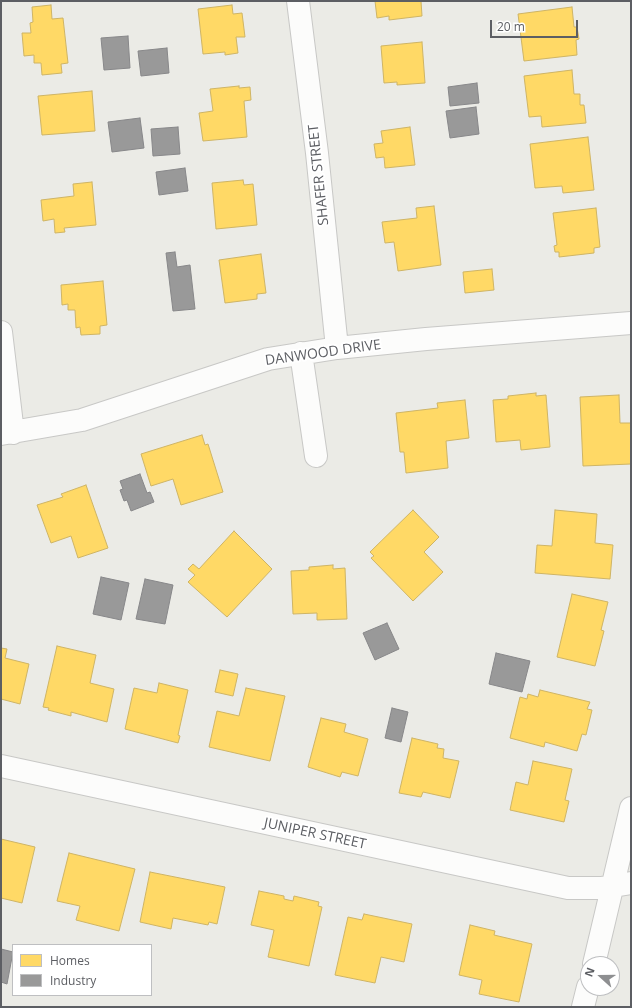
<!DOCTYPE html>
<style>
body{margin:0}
#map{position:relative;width:632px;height:1008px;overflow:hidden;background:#ebebe6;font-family:"Open Sans",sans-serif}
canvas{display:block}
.frame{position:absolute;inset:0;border:2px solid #5c5e63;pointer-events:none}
.legend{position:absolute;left:12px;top:944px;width:140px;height:52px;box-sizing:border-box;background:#fff;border:1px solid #bebfc1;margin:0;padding:5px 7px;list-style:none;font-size:12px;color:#5c5e63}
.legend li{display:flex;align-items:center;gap:8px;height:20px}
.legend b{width:20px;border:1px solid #bebfc1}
.north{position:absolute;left:580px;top:956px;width:40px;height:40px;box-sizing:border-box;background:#fff;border:1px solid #bebfc1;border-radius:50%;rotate:291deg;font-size:11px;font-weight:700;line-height:16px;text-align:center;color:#5c5e63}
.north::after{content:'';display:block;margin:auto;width:14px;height:18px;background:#8e8f91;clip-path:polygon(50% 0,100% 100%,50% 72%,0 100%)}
.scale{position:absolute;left:490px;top:20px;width:88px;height:18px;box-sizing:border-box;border:2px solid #5c5e63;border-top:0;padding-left:5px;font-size:12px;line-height:14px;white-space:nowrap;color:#5c5e63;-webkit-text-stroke:3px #fff;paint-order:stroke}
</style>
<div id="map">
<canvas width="632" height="1008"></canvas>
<div class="frame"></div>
<ul class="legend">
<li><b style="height:11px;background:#ffd966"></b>Homes</li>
<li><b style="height:11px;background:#999"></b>Industry</li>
</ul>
<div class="north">N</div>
<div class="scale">20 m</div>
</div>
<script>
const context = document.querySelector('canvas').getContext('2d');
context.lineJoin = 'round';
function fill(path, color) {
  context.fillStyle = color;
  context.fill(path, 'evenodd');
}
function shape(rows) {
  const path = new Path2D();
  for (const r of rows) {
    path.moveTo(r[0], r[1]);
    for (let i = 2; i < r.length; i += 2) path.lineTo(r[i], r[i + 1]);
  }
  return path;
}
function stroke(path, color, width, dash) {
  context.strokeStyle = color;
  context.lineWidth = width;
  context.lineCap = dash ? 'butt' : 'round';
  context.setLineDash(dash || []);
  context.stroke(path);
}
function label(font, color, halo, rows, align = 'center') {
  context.font = font + ' "Open Sans",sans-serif';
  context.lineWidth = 4;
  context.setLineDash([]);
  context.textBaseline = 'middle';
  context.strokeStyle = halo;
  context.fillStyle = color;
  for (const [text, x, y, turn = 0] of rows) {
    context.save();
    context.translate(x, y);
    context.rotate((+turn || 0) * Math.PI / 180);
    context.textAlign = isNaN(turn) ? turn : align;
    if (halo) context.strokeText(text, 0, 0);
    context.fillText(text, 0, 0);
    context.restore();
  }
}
const homes = shape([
 [375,1,421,1,422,16,389,20,389,16,377,18,375,1],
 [51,5,52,19,63,18,68,63,61,64,62,73,42,75,41,63,34,63,34,55,24,56,22,33,31,33,30,23,33,22,32,7,51,5],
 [232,5,233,14,242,13,245,37,236,37,238,53,225,55,225,52,203,54,198,9,232,5],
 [572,7,574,27,577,27,579,39,576,40,577,55,524,61,518,14,572,7],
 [422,42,425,83,397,85,397,82,384,83,381,46,422,42],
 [572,70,574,94,580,94,580,105,584,105,586,123,542,127,541,116,529,117,524,76,572,70],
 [239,86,239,88,250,87,251,100,244,101,247,137,203,141,199,113,213,111,210,89,239,86],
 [92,91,95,131,42,135,38,96,92,91],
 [410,127,415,165,385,168,384,157,376,158,374,144,383,143,381,131,410,127],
 [588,137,594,190,563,193,562,186,535,188,530,144,588,137],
 [243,180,244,185,253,184,257,225,216,229,212,183,243,180],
 [92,182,96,225,64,228,65,232,55,233,54,219,43,221,41,200,74,196,73,184,92,182],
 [434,206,441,265,398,271,394,242,385,243,382,222,417,218,416,208,434,206],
 [596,208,600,247,594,248,594,253,559,257,559,252,555,252,554,246,557,245,553,213,596,208],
 [261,254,266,293,257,294,257,299,225,303,219,260,261,254],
 [492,269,494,290,465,293,463,272,492,269],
 [103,281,107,325,100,326,100,334,81,335,80,327,76,328,75,310,68,310,68,304,62,305,61,285,103,281],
 [536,393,536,396,546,395,550,447,521,450,520,440,496,442,493,400,508,399,508,396,536,393],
 [619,395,620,423,631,423,631,464,583,466,580,397,619,395],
 [465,400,469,438,446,441,448,468,406,473,404,452,400,452,396,413,438,408,437,403,465,400],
 [202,435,205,445,208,444,223,492,181,505,173,479,151,486,141,454,202,435],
 [86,485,108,548,78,558,71,536,51,543,37,505,63,497,61,494,86,485],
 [413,510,439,537,424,552,443,572,413,601,371,558,374,556,370,552,413,510],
 [555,510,597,514,595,543,613,545,610,579,535,573,537,545,552,546,555,510],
 [234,531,272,569,227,617,188,582,195,575,188,569,193,564,199,569,234,531],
 [333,565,333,569,345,568,347,619,317,620,317,613,293,614,291,571,309,570,309,567,333,565],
 [572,594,608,602,601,630,604,631,595,666,557,657,572,594],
 [57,646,96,655,90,683,114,689,107,722,71,712,71,716,48,710,49,708,43,707,57,646],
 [1,648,7,649,5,658,29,664,20,704,1,699,1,648],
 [220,670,238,674,233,696,215,692,220,670],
 [159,683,188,690,178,735,180,736,178,743,125,729,134,688,157,693,159,683],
 [246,688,285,696,270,761,209,747,217,711,239,716,246,688],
 [540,690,590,702,587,709,592,710,586,735,582,734,577,751,545,742,544,747,510,738,520,697,527,699,528,694,538,697,540,690],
 [321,718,346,724,344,732,368,739,358,776,342,772,340,777,308,767,321,718],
 [412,738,438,744,437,748,444,749,443,758,459,761,450,798,423,792,421,797,399,793,412,738],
 [533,761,572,769,565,800,569,801,564,822,510,810,516,782,528,785,533,761],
 [1,839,35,847,22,903,1,898,1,839],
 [69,853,135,869,119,931,76,920,80,906,57,901,69,853],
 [150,872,225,887,217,924,209,922,208,925,173,918,171,929,140,922,150,872],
 [259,891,284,896,284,899,293,901,294,896,319,902,318,906,322,907,309,966,268,957,274,930,251,925,259,891],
 [364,914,412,924,404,962,381,957,375,983,335,975,348,917,362,920,364,914],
 [470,925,495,931,494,935,532,944,519,1002,479,994,482,980,459,975,470,925]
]);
const industry = shape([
 [128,36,130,68,104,70,101,38,128,36],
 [167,48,169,73,141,76,138,51,167,48],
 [477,83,479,103,450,106,448,87,477,83],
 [476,107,479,134,450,138,446,111,476,107],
 [140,118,144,148,112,152,108,122,140,118],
 [178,127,180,154,153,156,151,129,178,127],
 [185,168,188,191,159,195,156,172,185,168],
 [175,252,177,267,190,265,195,309,173,311,166,253,175,252],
 [140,474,147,493,150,492,154,502,131,511,127,500,124,501,120,490,123,489,120,481,140,474],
 [101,577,129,583,121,620,93,614,101,577],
 [145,579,173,585,165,624,136,619,145,579],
 [387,623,399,649,375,660,363,633,387,623],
 [496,653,530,661,522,692,489,684,496,653],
 [392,708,408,712,401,742,385,738,392,708],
 [1,949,13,952,7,984,1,982,1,949]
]);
const street = shape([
 [298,1,317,153,337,348],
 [1,332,13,433],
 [301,353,316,456],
 [1,434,82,420,268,359,337,348,426,339,631,323],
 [1,766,568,888,601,888,631,883],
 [594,964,631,808],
 [583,1007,588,987]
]);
const streetNames = [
 ["SHAFER STREET",319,175,-96],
 ["DANWOOD DRIVE",323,353,-8],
 ["JUNIPER STREET",315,834,12]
];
fill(homes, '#ffd966');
stroke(homes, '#ceb465', 1);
fill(industry, '#999');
stroke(industry, '#878789', 1);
stroke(street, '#c8c8c6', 24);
stroke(street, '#fcfcfb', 22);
label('14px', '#5c5e63', '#fff', streetNames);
</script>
